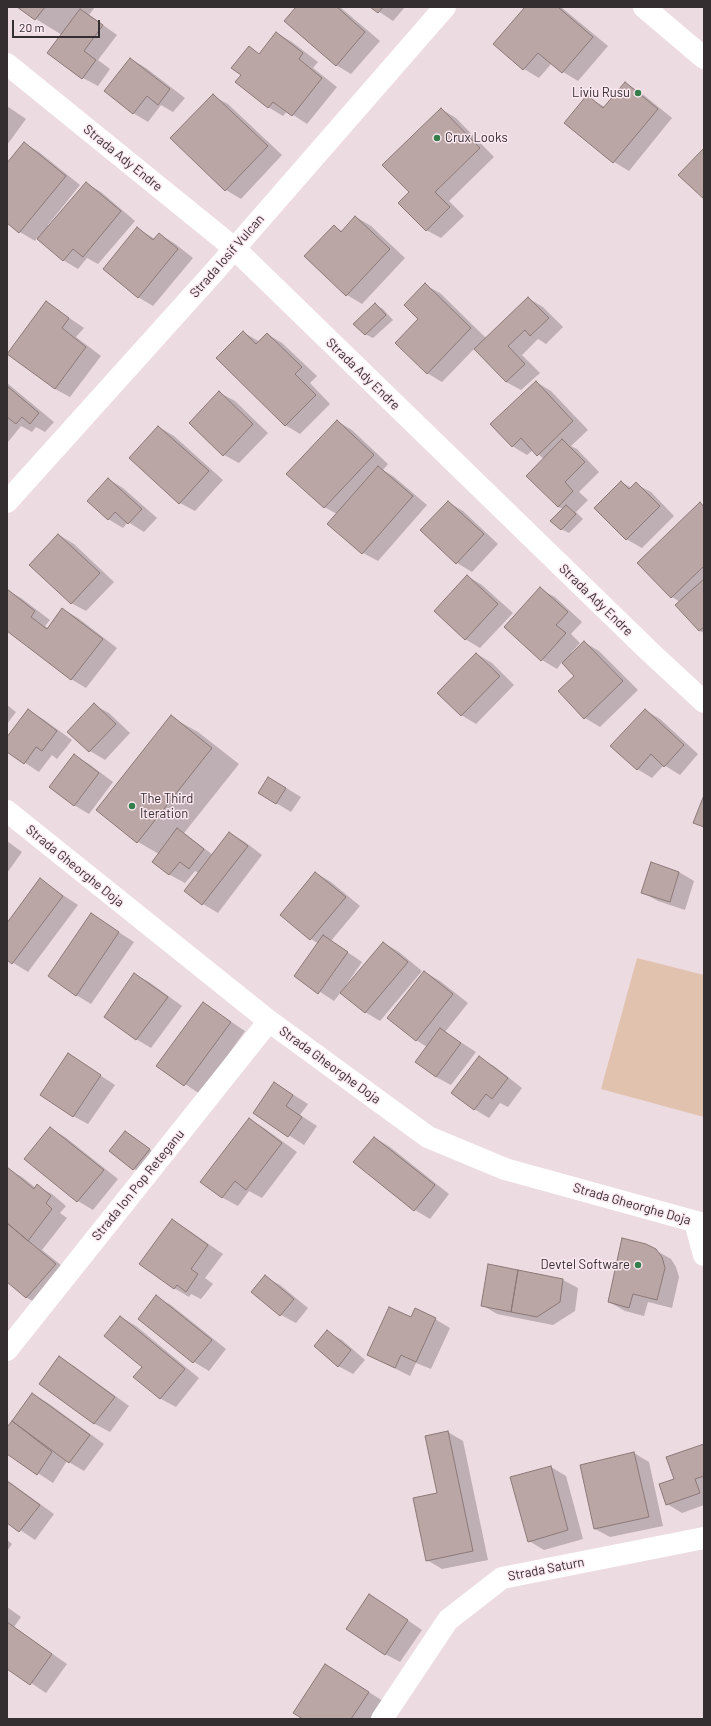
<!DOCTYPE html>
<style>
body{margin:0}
#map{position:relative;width:711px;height:1726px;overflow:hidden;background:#eddbe2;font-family:Barlow,sans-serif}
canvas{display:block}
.frame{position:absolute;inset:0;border:8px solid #352e30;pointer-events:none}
.scale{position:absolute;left:12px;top:20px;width:88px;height:18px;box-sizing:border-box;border:2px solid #352e30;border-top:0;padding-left:5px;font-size:12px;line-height:14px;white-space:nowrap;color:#352e30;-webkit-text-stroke:3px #fbe8f0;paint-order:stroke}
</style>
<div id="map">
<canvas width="711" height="1726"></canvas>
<div class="frame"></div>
<div class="scale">20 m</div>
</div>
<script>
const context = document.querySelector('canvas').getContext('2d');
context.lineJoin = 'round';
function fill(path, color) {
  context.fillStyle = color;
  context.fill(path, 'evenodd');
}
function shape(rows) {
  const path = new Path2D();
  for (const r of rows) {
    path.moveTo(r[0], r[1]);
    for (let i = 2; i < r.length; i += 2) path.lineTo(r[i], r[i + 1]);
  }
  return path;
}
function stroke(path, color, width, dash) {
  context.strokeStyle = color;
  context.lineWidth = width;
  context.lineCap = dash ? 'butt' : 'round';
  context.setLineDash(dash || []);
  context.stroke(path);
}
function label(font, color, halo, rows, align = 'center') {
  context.font = font + ' Barlow,sans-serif';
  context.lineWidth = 3;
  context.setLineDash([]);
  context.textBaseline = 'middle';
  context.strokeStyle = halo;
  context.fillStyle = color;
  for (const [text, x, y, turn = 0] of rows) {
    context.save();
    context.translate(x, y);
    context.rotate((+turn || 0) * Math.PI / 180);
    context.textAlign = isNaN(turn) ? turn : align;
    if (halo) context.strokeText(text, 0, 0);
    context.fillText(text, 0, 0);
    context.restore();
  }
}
const green = shape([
 [637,958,704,975,704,1117,601,1089]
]);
const shadow = shape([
 [19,7,95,7,89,15,117,35,98,60,110,69,98,86,83,78,62,35,36,19],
 [298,7,340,7,380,41,351,74,336,65],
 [372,7,405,7,393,21],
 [527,7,561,7,608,46,578,81,563,72,552,63,539,78,524,69,495,44],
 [277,33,292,42,318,62,313,68,337,87,307,124,287,111,283,116,268,107,242,75,249,48,260,54],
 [131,59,146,68,185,98,173,112,161,105,148,122,133,113],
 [625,83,640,92,672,118,629,171,614,162,587,97,605,107],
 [213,96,228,104,282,155,241,199,226,190],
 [7,106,26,119,7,145],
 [441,109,456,118,494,157,449,201,464,216,441,238,426,230,410,192],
 [24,143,39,152,80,185,48,225,49,226,86,183,101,192,135,221,98,264,87,258,78,269,63,260,37,238,35,241,20,232,7,222,7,164],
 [356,217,371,226,405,258,362,304,347,295,334,226,342,231],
 [137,228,155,239,159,234,174,243,193,258,153,306,138,297],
 [425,285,440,293,486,338,528,298,543,307,563,327,546,344,538,339,522,355,540,373,521,390,506,382,474,349,442,382,427,373,419,319],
 [46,302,84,328,76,337,101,356,70,397,55,389],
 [375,304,383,309,393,320,373,338,365,334],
 [243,332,260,342,267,334,282,343,317,376,310,383,330,404,300,434,285,425],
 [536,382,551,391,588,430,571,446,577,449,599,472,579,492,588,500,576,512,583,519,569,533,561,529,563,509,558,507,544,459,533,450,527,455,512,446],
 [7,383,54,422,45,432,36,427,32,432,21,426,8,442,7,441],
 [220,393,235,401,268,433,239,463,224,455],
 [337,421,352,430,388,464,383,470,393,476,427,505,378,561,363,553,337,514,324,507],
 [159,427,174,436,223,480,195,511,180,503],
 [108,479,123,488,157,518,144,532,128,522,123,528,108,519],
 [621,482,632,488,636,484,651,492,674,516,642,548,626,539],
 [448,502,463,511,498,544,472,572,457,563],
 [700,503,704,506,704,633,700,631,677,606,680,602,672,597,638,563],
 [59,535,74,544,114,582,86,611,71,603],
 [467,576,482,585,513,613,480,648,465,639],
 [540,589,555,597,582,622,571,634,580,643,571,653,572,654,584,642,599,651,638,690,600,727,585,718,575,676,562,662,557,669,542,660],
 [7,590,21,598,50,620,45,626,48,628,63,609,78,618,117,648,86,688,71,679,7,630],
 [477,654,492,663,514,685,476,724,461,715],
 [7,705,16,712,7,724],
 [94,705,109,713,130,733,105,760,90,751],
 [28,710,43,719,72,740,57,759,52,755,39,772,7,751,7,738],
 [645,710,660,719,698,754,680,775,664,765,652,778,637,769],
 [171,717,198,732,239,764,184,833,213,855,230,833,245,842,262,855,218,913,203,904,185,891,199,873,195,871,185,883,170,875,153,862,159,854,138,842],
 [74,755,89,764,113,782,89,814,74,805],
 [283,786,301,797,291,812,276,803],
 [7,841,22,852,7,873],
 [651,864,679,872,694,881,685,910,658,901,643,893],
 [316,873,331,882,360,906,331,941,362,962,342,991,343,992,384,943,399,952,422,971,380,1021,365,1012,341,992,334,1001,296,976,319,944,311,939,281,915],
 [40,880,78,905,28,972,7,959,7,925],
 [92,915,134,942,91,1004,76,995],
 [425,972,440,981,468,1003,445,1032,476,1052,451,1085,436,1077,416,1062,427,1047,416,1040],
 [134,974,149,982,182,1006,151,1048,136,1039],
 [203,1003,245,1031,200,1094,158,1066],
 [69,1055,115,1085,88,1124,73,1116],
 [479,1058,494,1066,522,1088,508,1107,500,1103,489,1118,474,1109],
 [275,1083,308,1104,300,1115,317,1126,304,1145,254,1113],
 [249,1119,264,1128,297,1152,262,1198,249,1191,238,1206,223,1198,201,1182],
 [50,1128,65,1137,118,1179,93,1210,78,1201,25,1159],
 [132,1136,156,1154,141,1173,134,1169],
 [375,1138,390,1147,449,1194,430,1219,415,1210,355,1162],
 [7,1168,22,1177,36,1188,37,1186,52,1194,66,1206,60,1213,67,1218,42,1250,71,1273,42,1306,27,1298,7,1281],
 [172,1220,187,1229,223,1254,205,1278,213,1284,201,1299,191,1294,189,1297,174,1288],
 [655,1250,671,1259,676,1267,679,1277,672,1308,648,1302,644,1316,625,1311,609,1302],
 [265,1277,280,1285,308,1308,296,1323,281,1315],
 [563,1280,578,1288,575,1311,553,1325,497,1314,482,1305],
 [156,1297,171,1305,226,1349,209,1371,194,1362,139,1319],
 [121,1317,136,1326,199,1378,176,1407,161,1399,135,1377,144,1366],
 [412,1318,435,1319,450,1328,431,1369,416,1363,410,1376,368,1355],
 [327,1332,342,1340,365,1360,353,1374,338,1366],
 [59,1357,74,1366,129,1406,110,1432,95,1424,40,1383],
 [33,1394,48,1403,104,1444,84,1471,67,1461,53,1483,7,1453,7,1428],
 [448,1432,463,1441,488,1560,442,1569,427,1560],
 [704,1445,704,1505,682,1513,667,1504,675,1479],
 [634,1453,649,1462,663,1526,610,1537,595,1529],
 [551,1467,566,1476,583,1539,544,1550,529,1541],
 [7,1480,54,1514,35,1540,7,1521],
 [7,1540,12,1544,7,1551],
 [384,1604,422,1630,400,1662,385,1654],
 [7,1607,21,1617,14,1627,67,1664,46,1693,7,1667],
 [326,1665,383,1701,371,1719,305,1719]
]);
const building = shape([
 [17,7,45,7,35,20,17,7],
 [296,7,337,7,365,32,336,66,284,21,296,7],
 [370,7,383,7,378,13,370,7],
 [525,7,558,7,593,37,562,73,538,53,523,70,493,44,525,7],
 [80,9,103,25,84,51,96,60,82,79,47,53,80,9],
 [276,32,303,53,299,59,322,78,292,116,273,102,268,108,235,82,241,75,231,68,249,46,259,54,276,32],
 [130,58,170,89,158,105,147,96,133,114,104,91,130,58],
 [625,82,658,109,613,163,564,123,587,95,603,108,625,82],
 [213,94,268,146,225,191,170,138,213,94],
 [441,108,480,148,435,192,450,207,426,231,398,203,409,192,382,165,441,108],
 [24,142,66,176,19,233,7,223,7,163,24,142],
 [704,148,704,199,678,175,704,148],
 [86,182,121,211,83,257,73,249,63,261,37,239,86,182],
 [355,216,390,249,346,296,304,256,334,225,341,232,355,216],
 [137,227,153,240,159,233,178,249,138,298,103,269,137,227],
 [425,283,471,328,427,374,395,343,418,319,404,305,425,283],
 [528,297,549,318,530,336,525,330,508,346,525,364,506,382,474,349,528,297],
 [46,301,69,318,62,328,86,347,55,389,7,354,46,301],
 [375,303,386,315,365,335,353,324,375,303],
 [243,331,256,344,267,333,302,367,295,374,316,395,285,426,216,358,243,331],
 [536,381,573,421,537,456,521,438,512,447,490,424,536,381],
 [7,386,39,413,30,424,22,417,16,424,7,417,7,386],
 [219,391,253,424,223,456,189,423,219,391],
 [337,420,374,455,324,508,286,474,337,420],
 [158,426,209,471,179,504,129,458,158,426],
 [562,439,585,462,565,482,573,491,558,507,526,476,562,439],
 [378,466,413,496,362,554,327,524,378,466],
 [108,478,142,509,128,524,115,512,108,520,87,501,108,478],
 [621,481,629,489,636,482,660,506,626,540,594,508,621,481],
 [448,501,484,534,456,564,420,530,448,501],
 [700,502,704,507,704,566,671,598,637,563,700,502],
 [566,505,576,514,561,530,550,521,566,505],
 [58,534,100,573,71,604,29,565,58,534],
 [467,575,498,604,465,640,434,611,467,575],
 [704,579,704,627,699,631,675,605,704,579],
 [540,587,568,612,556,625,566,633,541,661,504,627,540,587],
 [7,589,35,611,31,617,47,629,62,608,103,639,71,680,7,631,7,589],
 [584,641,623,681,584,719,558,691,574,676,562,663,584,641],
 [476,653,500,676,461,716,437,693,476,653],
 [94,703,116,724,89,752,67,732,94,703],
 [28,709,57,731,42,751,36,747,24,764,7,752,7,737,28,709],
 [645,709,684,745,664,767,651,754,637,770,610,746,645,709],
 [171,715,212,748,137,843,96,810,171,715],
 [74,754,99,773,74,806,49,787,74,754],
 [268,777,286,788,276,804,258,793,268,777],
 [704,795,704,827,693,823,704,795],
 [177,828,204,849,189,869,180,862,169,875,152,862,177,828],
 [229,832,248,846,202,905,184,891,229,832],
 [651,862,679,872,670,902,641,893,651,862],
 [315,872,346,897,310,940,280,915,315,872],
 [40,878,63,896,12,964,7,960,7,923,40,878],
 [91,913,119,932,76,996,48,976,91,913],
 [323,935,348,952,318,994,294,976,323,935],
 [383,942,408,962,365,1013,340,993,383,942],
 [424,971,453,994,416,1041,387,1018,424,971],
 [134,973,168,997,136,1040,104,1017,134,973],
 [203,1002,231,1022,184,1086,156,1066,203,1002],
 [440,1028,461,1043,436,1077,415,1062,440,1028],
 [68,1053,101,1075,73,1117,40,1095,68,1053],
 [479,1056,508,1078,492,1099,486,1094,474,1110,451,1093,479,1056],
 [274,1082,293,1095,286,1106,302,1117,288,1137,253,1113,274,1082],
 [249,1118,282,1143,246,1190,235,1181,222,1198,200,1182,249,1118],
 [50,1127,104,1170,77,1202,24,1159,50,1127],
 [125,1131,150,1149,133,1170,109,1151,125,1131],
 [374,1137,435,1185,414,1211,353,1162,374,1137],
 [7,1167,34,1189,37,1184,51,1196,46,1203,52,1209,28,1241,7,1223,7,1167],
 [172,1219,208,1245,191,1269,198,1274,186,1292,177,1285,174,1289,139,1264,172,1219],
 [7,1223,56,1264,26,1298,7,1282,7,1223],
 [622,1238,646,1244,656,1249,662,1257,665,1268,657,1300,633,1294,629,1308,608,1302,622,1238],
 [488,1264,518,1270,511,1312,481,1306,488,1264],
 [518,1270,563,1279,560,1302,537,1317,511,1312,518,1270],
 [265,1275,294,1299,280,1316,251,1292,265,1275],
 [156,1295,212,1340,193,1363,138,1319,156,1295],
 [389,1307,411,1317,415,1308,436,1318,416,1362,401,1355,395,1368,367,1355,389,1307],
 [120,1316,185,1369,160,1399,133,1377,142,1367,104,1336,120,1316],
 [327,1330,351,1350,338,1367,314,1346,327,1330],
 [59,1356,115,1397,94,1424,39,1384,59,1356],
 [32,1393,90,1435,69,1463,12,1421,32,1393],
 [12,1421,52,1452,37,1475,7,1454,7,1427,12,1421],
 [448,1431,473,1551,426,1561,413,1498,437,1493,425,1436,448,1431],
 [704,1444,704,1476,695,1479,700,1493,666,1505,659,1484,674,1479,666,1457,704,1444],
 [634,1452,649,1517,594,1529,580,1465,634,1452],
 [551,1466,568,1530,528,1542,510,1477,551,1466],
 [7,1481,40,1505,19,1532,7,1523,7,1481],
 [369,1594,408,1620,385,1655,346,1629,369,1594],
 [7,1622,52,1654,30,1685,7,1669,7,1622],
 [325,1664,369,1692,351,1719,303,1719,293,1713,325,1664]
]);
const street = shape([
 [644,7,704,58],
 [7,64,234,248,649,651,704,702],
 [7,502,214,272,445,7],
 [7,811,269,1021,428,1137,505,1169,704,1224],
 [695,1222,704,1255],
 [7,1350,269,1021],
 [382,1719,448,1620,502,1578,704,1538]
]);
const markers = [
 [638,93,4,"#347e4c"],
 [437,138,4,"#347e4c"],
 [132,806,4,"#347e4c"],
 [638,1265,4,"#347e4c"]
];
const poiNames = [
 ["Liviu Rusu",630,93],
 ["Crux Looks",445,138,"left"],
 ["The Third",140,799,"left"],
 ["Iteration",140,814,"left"],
 ["Devtel Software",630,1265]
];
const streetNames = [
 ["Strada Ady Endre",123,158,39],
 ["Strada Iosif Vulcan",227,256,-49],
 ["Strada Ady Endre",363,374,44],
 ["Strada Ady Endre",596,600,44],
 ["Strada Gheorghe Doja",75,866,39],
 ["Strada Gheorghe Doja",330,1065,36],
 ["Strada Ion Pop Reteganu",138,1185,-51],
 ["Strada Gheorghe Doja",632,1204,16],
 ["Strada Saturn",546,1569,-11]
];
fill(green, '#e1c2ae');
fill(shadow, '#0003');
fill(building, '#baa7a5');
stroke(building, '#8b7877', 1);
stroke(street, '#fff', 22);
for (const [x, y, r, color] of markers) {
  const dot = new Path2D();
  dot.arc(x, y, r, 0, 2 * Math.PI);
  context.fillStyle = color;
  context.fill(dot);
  stroke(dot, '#fbe8f0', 1.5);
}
label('13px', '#352e30', '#fbe8f0', poiNames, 'right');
label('13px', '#352e30', '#fbe8f0', streetNames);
</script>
